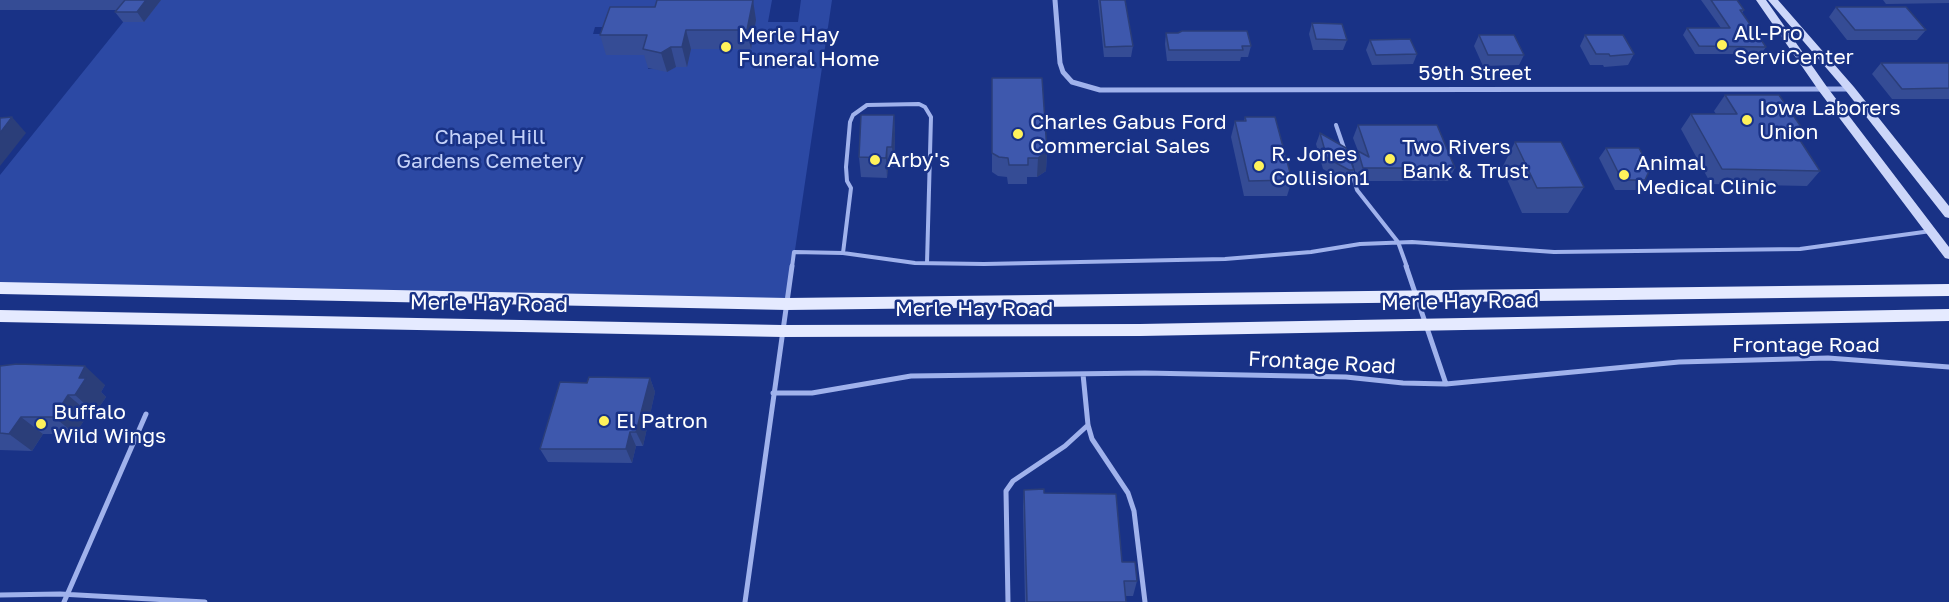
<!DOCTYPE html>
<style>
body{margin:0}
canvas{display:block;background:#193286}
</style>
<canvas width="1949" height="602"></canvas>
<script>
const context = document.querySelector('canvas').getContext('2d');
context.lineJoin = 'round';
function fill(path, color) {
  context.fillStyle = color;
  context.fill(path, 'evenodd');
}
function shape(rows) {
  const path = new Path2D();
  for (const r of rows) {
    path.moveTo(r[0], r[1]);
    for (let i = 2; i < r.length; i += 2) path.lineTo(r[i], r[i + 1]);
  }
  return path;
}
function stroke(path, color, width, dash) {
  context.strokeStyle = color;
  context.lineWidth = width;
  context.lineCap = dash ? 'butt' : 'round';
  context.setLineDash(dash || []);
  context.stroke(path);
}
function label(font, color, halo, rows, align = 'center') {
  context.font = font + ' "Golos Text",sans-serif';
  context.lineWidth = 5;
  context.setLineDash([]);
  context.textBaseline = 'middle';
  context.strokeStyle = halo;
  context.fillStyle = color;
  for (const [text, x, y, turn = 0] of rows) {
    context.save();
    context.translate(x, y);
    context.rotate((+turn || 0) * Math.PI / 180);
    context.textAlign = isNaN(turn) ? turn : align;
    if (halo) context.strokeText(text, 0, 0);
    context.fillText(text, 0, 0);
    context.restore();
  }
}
const green = shape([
 [141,0,772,0,768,22,798,22,801,0,832,0,787,304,0,288,0,175],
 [595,27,660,27,751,49,701,49,693,44,660,69,648,69,655,44,613,34,593,34]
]);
const serviceFar1 = shape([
 [1336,125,1345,151],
 [1351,170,1357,190,1398,242,1407,267],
 [843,253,851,188,847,181,846,167,850,122,853,115,867,105,919,104,925,107,931,117,927,263],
 [792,267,794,252,843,253,915,263,984,264,1225,259,1311,252,1360,244,1412,242,1554,252,1800,249,1931,231]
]);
const service = shape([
 [1406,266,1446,384],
 [1083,374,1088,425,1092,439,1128,493,1134,511,1145,602],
 [773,393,812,393,911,376,1145,373,1346,377,1403,383,1446,384,1679,362,1828,358,1949,367],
 [0,595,60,594,205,602],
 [64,602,146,414],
 [745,602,792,266],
 [1008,602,1006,491,1013,481,1065,446,1088,425]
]);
const minor = shape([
 [1055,0,1060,63,1063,72,1072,82,1100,90,1850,89]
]);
const secondary = shape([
 [1756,0,1766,0,1827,87,1949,247,1949,259,1945,258,1819,91,1756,0],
 [1768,0,1778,0,1854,87,1949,206,1949,218,1945,217,1846,91,1768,0]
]);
const primary = shape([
 [0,282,787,298,1949,284,1949,296,787,310,0,294,0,282],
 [1949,309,1949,321,1140,336,782,337,0,322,0,310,782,325,1140,324,1949,309]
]);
const wall = shape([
 [0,0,161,0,144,22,123,22,115,12,116,10,0,10],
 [1098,0,1125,0,1133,46,1131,57,1104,57],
 [1701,0,1737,0,1744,10,1742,13,1766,47,1761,54,1695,54,1683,35,1687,28,1721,28],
 [1883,0,1949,0,1949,3,1886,4],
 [1836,7,1926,30,1917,40,1847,40,1829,17],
 [756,20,751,49,691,49,687,67,676,67,667,72,648,68,644,55,606,55,600,35],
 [1312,23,1347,40,1343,50,1313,50,1309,34],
 [1166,33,1251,46,1248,57,1241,57,1240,61,1167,61,1165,44],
 [1479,35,1524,55,1519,65,1483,66,1474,46],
 [1585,35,1634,54,1628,65,1604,67,1603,65,1590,65,1580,46],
 [1370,40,1417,54,1413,64,1372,65,1366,50],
 [1881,63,1949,63,1949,99,1892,99,1872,74],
 [992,78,1047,151,1046,171,1037,177,1027,177,1027,184,1008,184,1007,177,998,176,992,172],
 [1725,95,1804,131,1798,138,1820,171,1807,186,1711,184,1681,129,1691,114,1716,114,1714,111],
 [894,115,895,134,894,167,888,167,887,178,861,177,859,157],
 [1245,117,1292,180,1287,196,1244,196,1231,137,1235,121,1244,121],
 [1358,125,1455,168,1448,181,1358,181,1353,164,1358,151,1353,138],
 [1320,133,1354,170,1350,181,1345,181,1323,169,1316,144],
 [1515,142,1584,187,1568,213,1522,213,1502,168],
 [1606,148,1645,180,1638,190,1615,190,1599,158],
 [0,366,105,385,101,392,106,397,95,413,89,413,75,434,43,434,32,451,0,450],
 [650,378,655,392,643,446,636,446,632,463,548,462,540,449,587,383],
 [1024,490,1044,493,1122,562,1137,581,1133,596,1125,596,1126,602,1025,602,1023,506]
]);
const shadedWall = shape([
 [146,0,161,0,144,22,137,12],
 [753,0,756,20,751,49,747,30],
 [686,30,691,49,687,67,682,47],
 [671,47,676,67,667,72,661,53],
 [894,115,895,134,894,167,892,147],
 [12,117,26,133,0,166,0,133],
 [887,147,888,167,887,178,886,158],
 [1047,151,1046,171,1037,177,1038,158],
 [85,366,105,385,101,392,106,397,95,413,75,395,79,378],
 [650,378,655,392,643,446,636,432],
 [68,395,89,413,75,434,54,417],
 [21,417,43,434,32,451,9,434],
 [630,432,636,446,632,463,626,449]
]);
const building = shape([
 [125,0,146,0,137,12,115,12,125,0],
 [657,0,753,0,747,30,686,30,682,47,671,47,661,53,643,49,647,35,600,35,610,7,655,7,657,0],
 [1100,0,1125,0,1133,46,1105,47,1100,0],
 [1711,0,1737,0,1744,10,1740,10,1766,47,1699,46,1687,28,1730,28,1711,0],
 [1836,7,1906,7,1926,30,1855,30,1836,7],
 [1312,23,1342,24,1347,40,1316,39,1312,23],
 [1182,31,1247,31,1251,46,1242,46,1243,50,1169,50,1166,33,1178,33,1182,31],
 [1479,35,1514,35,1524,55,1488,55,1479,35],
 [1585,35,1623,35,1634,54,1610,56,1609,54,1596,54,1585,35],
 [1410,39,1417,54,1376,55,1370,40,1410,39],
 [1881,63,1949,63,1949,88,1902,89,1881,63],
 [992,78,1042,78,1047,151,1038,158,1028,158,1028,165,1009,165,1008,158,999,157,992,153,992,78],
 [1725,95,1779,95,1804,131,1794,131,1820,171,1722,169,1691,114,1737,114,1725,95],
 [861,115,894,115,892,147,887,147,886,158,859,157,861,115],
 [12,117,0,133,0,118,12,117],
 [1245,117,1275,117,1292,180,1249,181,1235,121,1246,121,1245,117],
 [1358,125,1437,125,1455,168,1363,168,1358,151,1369,157,1358,125],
 [1320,133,1346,148,1354,170,1349,170,1327,158,1320,133],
 [1515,142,1561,142,1584,187,1537,188,1515,142],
 [1606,148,1639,148,1650,169,1645,180,1622,180,1606,148],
 [17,364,85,366,79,378,86,378,75,395,68,395,54,417,21,417,9,434,0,433,0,366,17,364],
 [589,377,650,378,636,432,630,432,626,449,540,449,560,382,587,383,589,377],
 [1044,489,1044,493,1116,494,1122,562,1135,562,1137,581,1124,581,1126,602,1027,602,1024,490,1044,489]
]);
const markers = [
 [1722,45,6,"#fff25b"],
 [726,47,6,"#fff25b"],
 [1747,120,6,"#fff25b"],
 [1018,134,6,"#fff25b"],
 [1390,159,6,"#fff25b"],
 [875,160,6,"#fff25b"],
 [1259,166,6,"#fff25b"],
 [1624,175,6,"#fff25b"],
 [604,421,6,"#fff25b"],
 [41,424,6,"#fff25b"]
];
const poiNames = [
 ["All-Pro",1734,33],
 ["ServiCenter",1734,57],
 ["Merle Hay",738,35],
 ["Funeral Home",738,59],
 ["Iowa Laborers",1759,108],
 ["Union",1759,132],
 ["Charles Gabus Ford",1030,122],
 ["Commercial Sales",1030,146],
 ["Two Rivers",1402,147],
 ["Bank & Trust",1402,171],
 ["R. Jones",1271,154],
 ["Collision1",1271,178],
 ["Arby's",887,160],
 ["Animal",1636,163],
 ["Medical Clinic",1636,187],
 ["Buffalo",53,412],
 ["Wild Wings",53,436],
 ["El Patron",616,421]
];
const streetNames = [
 ["59th Street",1475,73],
 ["Merle Hay Road",1460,302,-1],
 ["Merle Hay Road",489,304,1],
 ["Merle Hay Road",974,309],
 ["Frontage Road",1806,345],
 ["Frontage Road",1322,363,3]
];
const parkNames = [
 ["Chapel Hill",490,137],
 ["Gardens Cemetery",490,161]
];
fill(green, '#2c49a4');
stroke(serviceFar1, '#a0b2ec', 4);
stroke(service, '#a0b2ec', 5);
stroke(minor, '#a0b2ec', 5);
fill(secondary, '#ccd6f9');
fill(primary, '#e5eaff');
fill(wall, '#354c95');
fill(shadedWall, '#2b3e79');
fill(building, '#3e58ad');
stroke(building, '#2b3e79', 1.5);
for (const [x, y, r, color] of markers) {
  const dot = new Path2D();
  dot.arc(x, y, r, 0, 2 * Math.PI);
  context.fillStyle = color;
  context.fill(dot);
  stroke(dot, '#193286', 2);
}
label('21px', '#fff', '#193286', poiNames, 'left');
label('21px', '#fff', '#193286', streetNames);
label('21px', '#c5d2f9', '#193286', parkNames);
</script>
